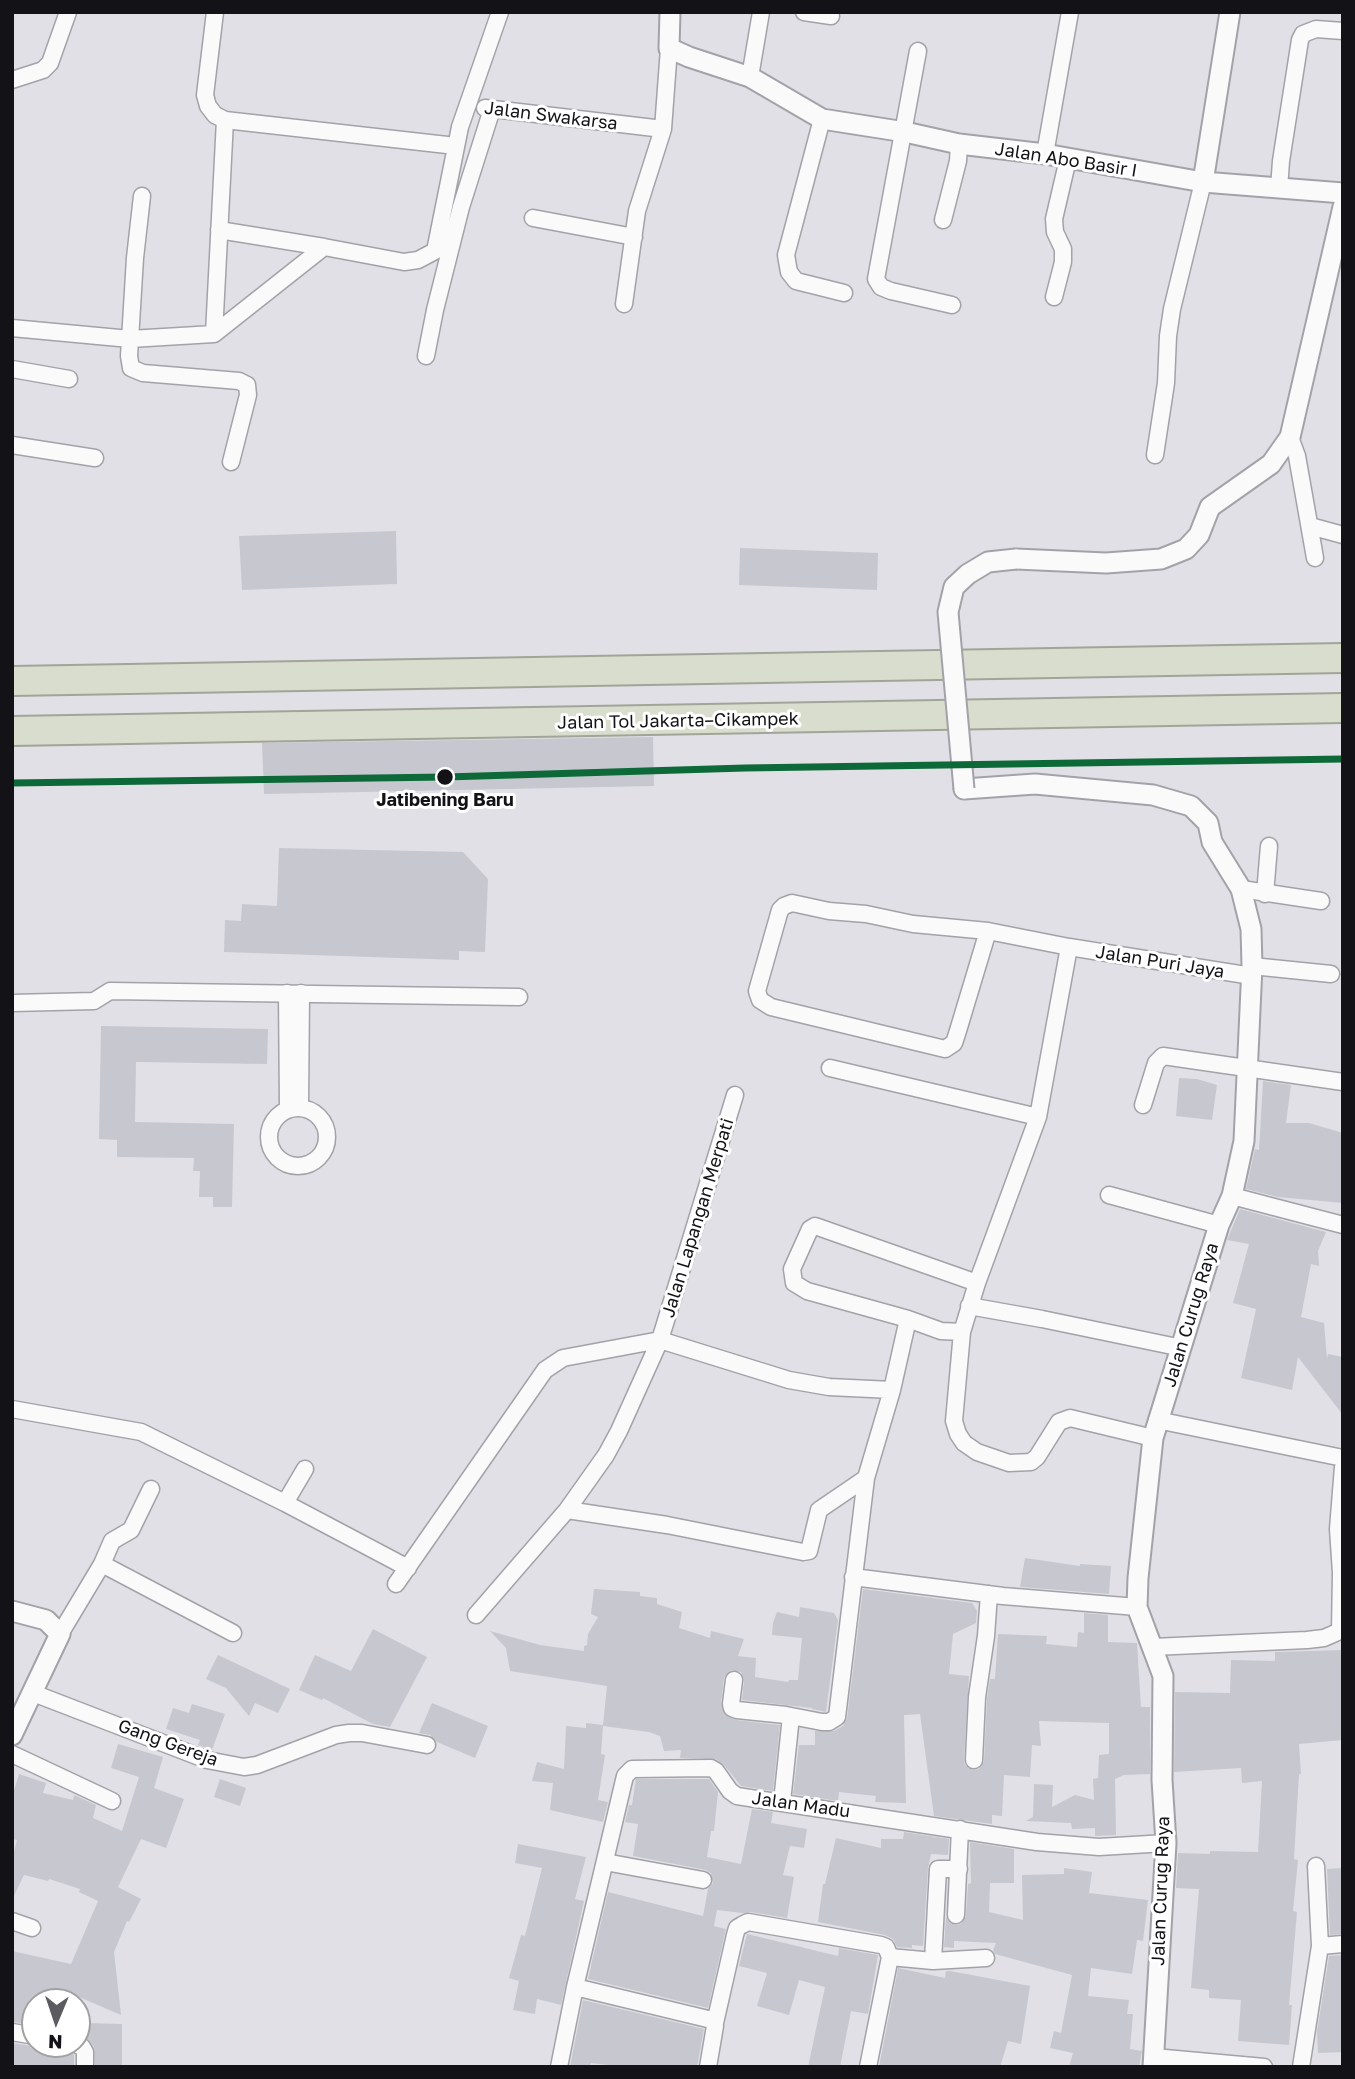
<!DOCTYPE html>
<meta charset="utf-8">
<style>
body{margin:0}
#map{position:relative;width:1355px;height:2079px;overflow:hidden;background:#e1e0e7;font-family:"Golos Text",sans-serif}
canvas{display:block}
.frame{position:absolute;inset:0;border:14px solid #131317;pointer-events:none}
.north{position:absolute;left:21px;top:1988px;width:70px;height:70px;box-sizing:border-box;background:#fff;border:2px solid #a1a1a2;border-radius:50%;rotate:182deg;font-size:19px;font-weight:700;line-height:28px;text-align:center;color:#131317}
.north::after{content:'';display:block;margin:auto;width:24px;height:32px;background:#5b5b60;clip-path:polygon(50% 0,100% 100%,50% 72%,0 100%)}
</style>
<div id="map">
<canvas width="1355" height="2079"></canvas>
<div class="frame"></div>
<div class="north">N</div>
</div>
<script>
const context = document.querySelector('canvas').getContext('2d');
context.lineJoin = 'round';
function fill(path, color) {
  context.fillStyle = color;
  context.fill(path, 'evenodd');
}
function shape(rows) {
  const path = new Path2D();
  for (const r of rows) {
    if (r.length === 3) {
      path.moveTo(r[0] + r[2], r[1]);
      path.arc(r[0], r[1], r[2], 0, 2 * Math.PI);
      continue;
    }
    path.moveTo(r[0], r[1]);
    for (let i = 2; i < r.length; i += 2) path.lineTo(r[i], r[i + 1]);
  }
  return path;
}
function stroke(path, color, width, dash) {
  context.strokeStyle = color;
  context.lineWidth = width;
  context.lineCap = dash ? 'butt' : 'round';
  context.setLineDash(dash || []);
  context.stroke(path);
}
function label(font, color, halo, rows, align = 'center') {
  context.font = font + ' "Golos Text",sans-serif';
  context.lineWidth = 6;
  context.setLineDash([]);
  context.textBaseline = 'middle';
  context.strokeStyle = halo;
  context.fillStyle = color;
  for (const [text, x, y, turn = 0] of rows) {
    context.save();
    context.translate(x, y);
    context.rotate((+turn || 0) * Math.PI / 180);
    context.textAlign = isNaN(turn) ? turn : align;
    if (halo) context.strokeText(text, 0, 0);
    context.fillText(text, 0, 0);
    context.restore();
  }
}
const building = shape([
 [396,531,397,584,242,590,239,536],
 [740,548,878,553,877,590,739,585],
 [653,737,654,786,264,794,262,743],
 [279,848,463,852,488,879,485,952,459,951,459,960,224,952,225,920,241,921,242,904,277,906],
 [101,1026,268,1029,267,1064,136,1062,135,1122,234,1124,232,1207,213,1207,213,1197,199,1197,200,1171,193,1171,194,1158,117,1157,117,1140,99,1139],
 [1179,1078,1197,1079,1217,1085,1212,1120,1176,1116],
 [1263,1081,1291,1085,1286,1123,1309,1123,1343,1133,1343,1203,1278,1197,1246,1189,1255,1149,1259,1150],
 [1240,1209,1326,1232,1318,1251,1319,1266,1311,1264,1301,1317,1324,1323,1327,1359,1328,1354,1343,1357,1343,1415,1298,1357,1292,1390,1241,1378,1256,1309,1233,1303,1249,1244,1227,1240],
 [1025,1558,1080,1566,1080,1564,1111,1566,1109,1594,1020,1587],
 [594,1589,640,1592,640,1596,657,1598,657,1604,682,1612,679,1628,710,1638,711,1631,744,1639,738,1656,756,1658,755,1677,788,1682,789,1680,798,1680,802,1638,772,1635,773,1623,777,1612,799,1617,800,1607,834,1613,838,1620,826,1712,812,1709,812,1708,742,1700,744,1681,741,1672,731,1670,724,1678,721,1703,725,1715,736,1720,780,1725,773,1791,741,1786,724,1765,716,1759,680,1758,681,1750,664,1751,660,1736,649,1732,603,1726,601,1754,605,1755,598,1800,608,1802,603,1822,550,1810,553,1783,532,1781,537,1762,564,1769,566,1726,586,1728,586,1723,603,1725,607,1686,510,1671,506,1648,490,1631,540,1645,584,1651,584,1646,587,1645,588,1634,598,1617,591,1614],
 [863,1589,972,1603,977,1611,976,1623,953,1634,949,1674,969,1676,964,1760,965,1765,973,1770,979,1769,984,1761,987,1698,990,1679,995,1679,998,1634,1047,1636,1046,1644,1077,1647,1078,1632,1084,1633,1084,1613,1108,1615,1108,1642,1137,1643,1141,1707,1150,1707,1150,1774,1124,1775,1115,1779,1116,1835,1095,1836,1095,1828,1072,1829,1071,1823,1026,1821,1033,1817,1034,1784,1053,1785,1052,1807,1075,1795,1094,1800,1093,1779,1098,1778,1099,1755,1109,1754,1109,1723,1039,1721,1041,1746,1032,1745,1030,1777,1004,1775,1002,1816,992,1815,992,1824,934,1816,920,1714,904,1715,906,1803,875,1802,876,1796,839,1792,838,1801,793,1794,799,1745,815,1745,815,1731,834,1731,843,1726,847,1719],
 [373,1629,427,1657,390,1727,373,1724,323,1698,322,1700,299,1690,315,1655,351,1671],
 [1343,1650,1343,1715,1341,1716,1343,1740,1299,1744,1301,1774,1299,1774,1294,1859,1298,1860,1293,1911,1297,1912,1289,2005,1292,2005,1289,2045,1238,2041,1241,2000,1209,1998,1209,1990,1191,1988,1199,1889,1176,1888,1178,1853,1210,1854,1210,1851,1258,1852,1262,1781,1242,1783,1241,1768,1174,1772,1175,1692,1230,1693,1231,1660,1275,1661,1275,1652],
 [218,1655,290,1689,278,1713,255,1703,249,1716,226,1688,206,1679],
 [432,1703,488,1726,475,1758,437,1742,430,1735,419,1733],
 [192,1704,225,1714,212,1750,198,1745,200,1740,166,1729,173,1708,189,1713],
 [118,1744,163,1757,154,1788,184,1799,166,1848,141,1839,118,1887,141,1899,129,1922,127,1921,114,1952,121,2015,65,1991,63,2002,35,2002,35,2025,12,2022,12,1951,71,1964,98,1901,79,1892,80,1889,49,1879,48,1881,24,1875,12,1900,12,1859,17,1840,12,1839,12,1797,19,1774,46,1783,43,1793,73,1800,74,1795,96,1805,93,1818,122,1831,139,1777,111,1768],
 [220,1779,246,1788,240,1806,214,1797],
 [636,1779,709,1779,718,1792,714,1831,711,1831,707,1857,741,1864,752,1809,773,1812,771,1823,807,1829,804,1848,790,1846,783,1875,794,1877,787,1918,750,1912,742,1913,717,1910,714,1926,726,1929,708,2008,588,1979,608,1892,703,1916,708,1889,713,1883,711,1873,706,1870,633,1856,638,1824,625,1822,629,1805,632,1805],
 [904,1832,949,1839,948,1855,931,1854,928,1868,923,1946,912,1945,912,1948,897,1947,893,1939,885,1935,818,1922,823,1884,825,1884,836,1838,881,1848,881,1839,903,1839],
 [970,1842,1014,1849,1014,1883,990,1883,989,1912,1023,1920,1022,1875,1064,1874,1064,1868,1092,1872,1089,1893,1148,1900,1143,1941,1137,1940,1132,1974,1091,1968,1088,1996,1129,2000,1127,2014,1133,2014,1130,2049,1142,2051,1139,2067,1069,2067,1073,2053,1050,2048,1054,2031,1061,2033,1072,1975,995,1954,993,1951,996,1943,954,1941,954,1948,944,1947,946,1917,950,1923,956,1925,961,1924,966,1916,968,1884,971,1883],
 [518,1844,586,1857,575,1899,584,1901,561,2005,537,1999,535,2014,513,2010,519,1981,509,1978,521,1935,525,1936,542,1868,515,1863],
 [1343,1868,1343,1934,1330,1935,1327,1869],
 [747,1934,838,1956,839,1948,878,1955,868,2014,851,2011,840,2067,808,2067,825,1987,799,1980,789,2015,757,2006,767,1973,739,1966],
 [1343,1955,1343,2052,1318,2053,1317,2032,1329,1956],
 [898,1968,945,1978,946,1971,950,1971,1030,1986,1021,2044,1008,2041,1000,2067,879,2067],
 [583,2000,704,2029,697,2067,626,2067,591,2063,590,2067,570,2067],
 [86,2023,122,2024,122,2067,95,2067,94,2047,86,2037],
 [12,2043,31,2046,30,2048,70,2052,74,2055,74,2067,12,2067]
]);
const minor = shape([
 [215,12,205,95,208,106,215,115,225,120],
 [804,12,831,16],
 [918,51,876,279,881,287,891,291,952,305],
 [750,77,761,12],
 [12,80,43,70,50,63,68,12],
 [485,108,663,129],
 [822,119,786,255,789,272,796,281,844,293],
 [1045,154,1070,12],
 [1279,189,1281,161,1300,40,1303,34,1316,29,1343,31],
 [142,196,135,258,129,356,131,368,143,373,239,381,247,385,248,395,231,462],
 [533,218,634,237],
 [943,220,958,161,959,144],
 [219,230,324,247],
 [1054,297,1063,262,1063,249,1055,232,1054,219,1068,159],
 [624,304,637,211,663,129,669,48],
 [12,328,130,339,214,334,324,247,404,262,418,260,435,251,460,127,500,12],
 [214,334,225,120,456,146],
 [426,356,435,310,461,207,492,109],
 [12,369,69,379],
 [1290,437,1297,456,1315,558],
 [12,445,95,458],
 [1155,455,1166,383,1168,336,1172,309,1203,182],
 [1310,526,1343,535],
 [1241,889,1321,901],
 [1265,894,1269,846],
 [988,931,957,1034,954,1043,945,1049,771,1007,760,1000,757,991,780,910,784,906,792,903,829,911,866,914,913,924,988,931,1069,947,1252,976],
 [1252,966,1331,974],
 [287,993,288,1108],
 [12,1003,94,1001,110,991,519,997],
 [830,1068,1038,1117],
 [1143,1105,1156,1063,1163,1056,1343,1082],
 [300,1106,301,993],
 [298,1137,29],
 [1109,1195,1219,1225],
 [1232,1196,1343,1225],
 [969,1306,1042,1319,1182,1348],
 [908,1319,807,1291,794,1283,792,1269,810,1229,815,1226,977,1283],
 [962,1332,954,1421,958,1434,964,1443,977,1452,1009,1463,1031,1462,1037,1457,1059,1422,1070,1418,1153,1438],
 [12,1409,141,1432,285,1503,408,1568],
 [1157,1420,1343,1458],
 [285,1503,305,1469],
 [567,1510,667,1525,803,1552,809,1551,819,1510,866,1478,892,1390,908,1319,941,1331,962,1332,977,1283,1038,1117,1069,947],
 [102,1564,112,1541,131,1530,151,1489],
 [853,1577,1003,1596,1137,1607],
 [396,1584,545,1370,563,1358,660,1340,789,1380,829,1387,892,1390],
 [476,1615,567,1510,606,1455,619,1431,660,1340,735,1095],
 [60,1634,102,1564,233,1633],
 [1153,1647,1307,1640,1324,1638,1340,1631,1341,1573,1338,1529,1343,1467],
 [734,1680,731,1704,732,1708,737,1710,786,1715,822,1722,829,1722,837,1717,866,1478],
 [33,1693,207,1760,244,1767,257,1765,336,1735,349,1733,362,1733,427,1745],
 [12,1754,112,1801],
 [974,1760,977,1697,986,1636,989,1594],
 [782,1802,791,1716],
 [605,1862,703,1880],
 [956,1915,960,1829],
 [12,1921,32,1928],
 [1320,1946,1343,1944],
 [890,1957,933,1961,986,1958],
 [933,1961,938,1869,959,1869],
 [575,1987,712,2020,715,2026,708,2067],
 [715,2023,735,1935,737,1928,742,1925,748,1922,881,1945,886,1947,890,1957,868,2067],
 [12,2032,35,2036],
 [76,2044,82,2047,85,2052,85,2067],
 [1154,2057,1264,2067],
 [559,2067,575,1987,625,1776,632,1769,711,1768,716,1771,730,1791,737,1796,1037,1842,1099,1847,1166,1843],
 [1301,2067,1320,1946,1316,1866]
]);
const tertiary = shape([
 [670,12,669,48,689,57,750,77,822,119,905,132,959,144,1045,154,1203,182,1343,193],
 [1203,182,1230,12],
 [1016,559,1106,563,1161,559,1186,549,1199,535,1210,507,1271,464,1290,437,1343,207],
 [964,789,1035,784,1153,795,1191,806,1208,823,1212,842,1241,889,1251,929,1252,966,1244,1141,1232,1196,1219,1225,1153,1438,1138,1578,1137,1607,1163,1676,1162,1780,1166,1843,1153,2067],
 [12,1611,46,1620,60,1634,12,1735]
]);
const motorway = shape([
 [12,681,1343,658],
 [12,731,1343,708]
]);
const tertiaryBridge = shape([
 [964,789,948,612,954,587,968,574,988,562,1016,559]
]);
const rail1 = shape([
 [12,783,446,777,745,768,1343,759]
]);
const markers = [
 [445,777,9,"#131317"]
];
const streetNames = [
 ["Jalan Swakarsa",551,116,7],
 ["Jalan Abo Basir I",1066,160,9],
 ["Jalan Tol Jakarta–Cikampek",678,721,-1],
 ["Jalan Puri Jaya",1160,962,9],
 ["Jalan Lapangan Merpati",698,1218,-73],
 ["Jalan Curug Raya",1191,1315,-73],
 ["Gang Gereja",168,1743,20],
 ["Jalan Madu",801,1805,8],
 ["Jalan Curug Raya",1161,1891,-88]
];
const stopNames = [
 ["Jatibening Baru",445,800]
];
fill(building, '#c7c7d0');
stroke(minor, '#a3a2a8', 19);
stroke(tertiary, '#a3a2a8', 23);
stroke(motorway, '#a1a597', 32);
stroke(minor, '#fafafb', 16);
stroke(tertiary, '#fafafb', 19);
stroke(motorway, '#d8ddce', 28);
stroke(tertiaryBridge, '#a3a2a8', 23, []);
stroke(tertiaryBridge, '#fafafb', 19);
stroke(rail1, '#0e6938', 7);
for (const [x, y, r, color] of markers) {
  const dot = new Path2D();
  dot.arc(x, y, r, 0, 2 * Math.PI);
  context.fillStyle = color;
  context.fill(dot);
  stroke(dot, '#fff', 2.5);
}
label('18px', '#131317', '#fff', streetNames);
label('bold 18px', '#131317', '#fff', stopNames);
</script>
